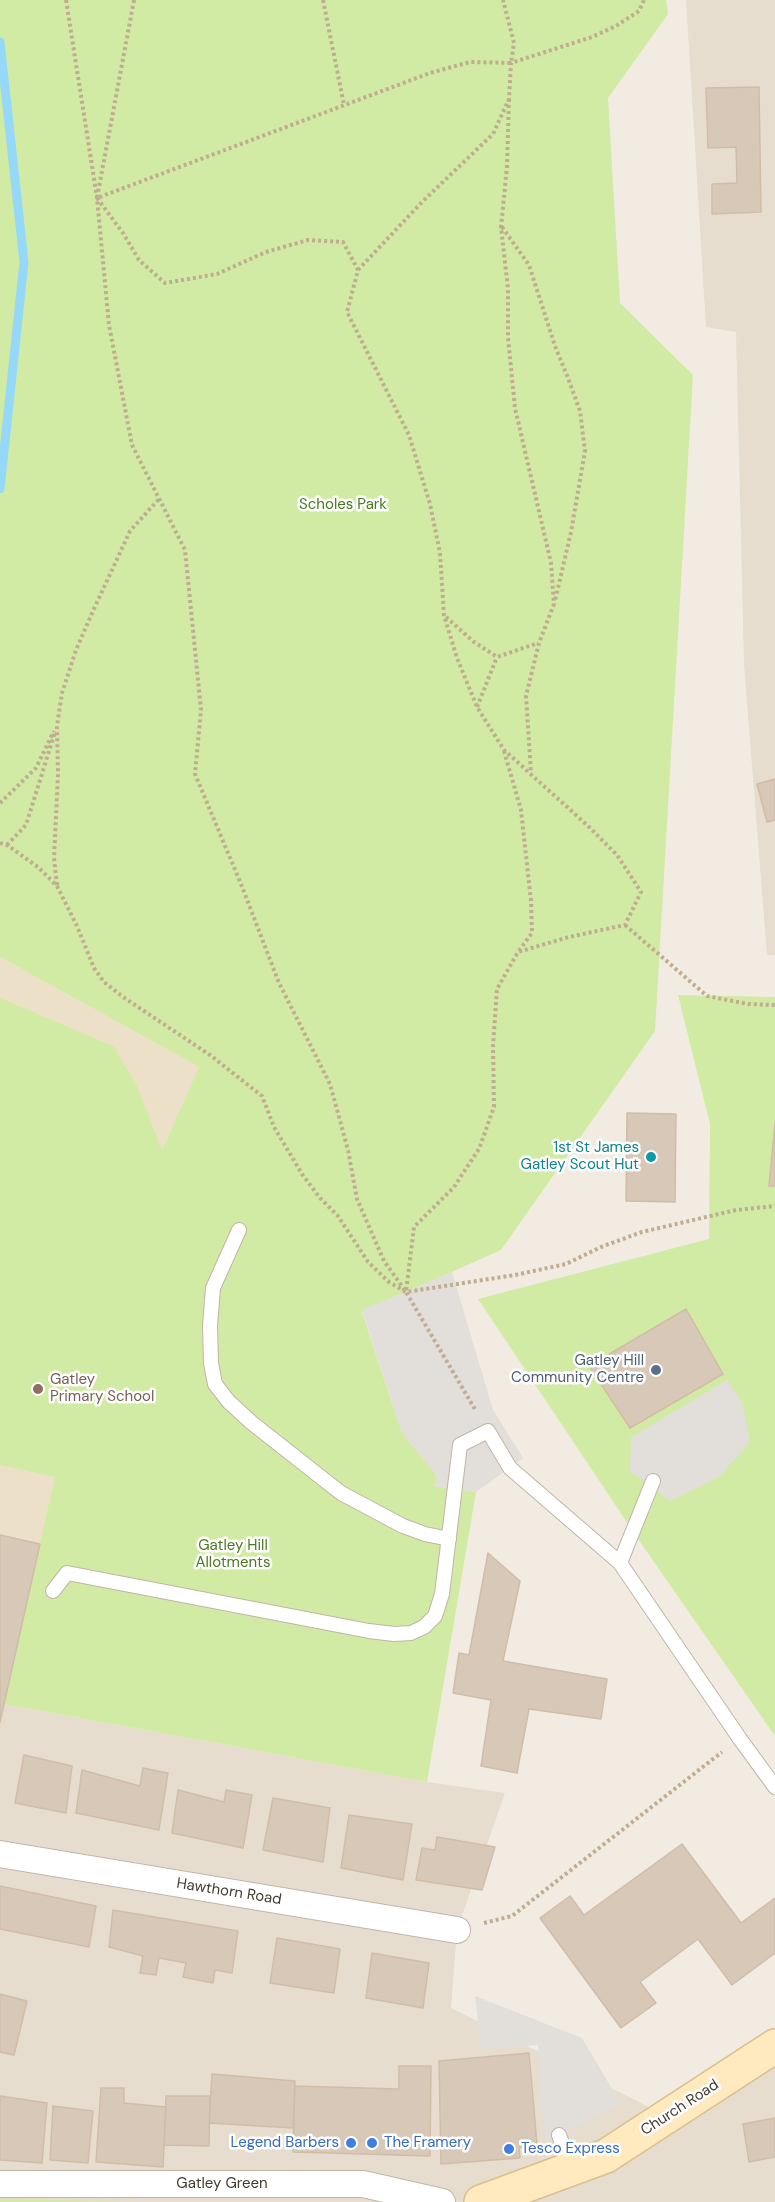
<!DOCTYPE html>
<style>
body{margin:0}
canvas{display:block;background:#f2ebe1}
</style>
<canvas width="775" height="2202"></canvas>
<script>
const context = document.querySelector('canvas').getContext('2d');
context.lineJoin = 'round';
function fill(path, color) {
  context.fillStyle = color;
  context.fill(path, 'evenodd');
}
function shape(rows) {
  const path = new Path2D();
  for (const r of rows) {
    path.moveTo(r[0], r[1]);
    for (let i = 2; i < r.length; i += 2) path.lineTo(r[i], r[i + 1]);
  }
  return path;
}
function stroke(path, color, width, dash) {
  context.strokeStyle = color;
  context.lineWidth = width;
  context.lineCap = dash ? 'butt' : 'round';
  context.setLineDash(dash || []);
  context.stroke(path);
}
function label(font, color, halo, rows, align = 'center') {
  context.font = font + ' "DM Sans",sans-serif';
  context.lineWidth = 5;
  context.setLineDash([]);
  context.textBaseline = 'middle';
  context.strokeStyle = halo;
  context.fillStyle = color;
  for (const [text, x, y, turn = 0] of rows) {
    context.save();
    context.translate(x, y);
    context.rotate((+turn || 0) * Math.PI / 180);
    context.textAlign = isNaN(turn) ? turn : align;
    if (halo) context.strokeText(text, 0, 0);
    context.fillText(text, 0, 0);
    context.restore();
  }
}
const residential = shape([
 [686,0,775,0,775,955,767,955,744,665,736,332,706,327],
 [4,1704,427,1782,505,1793,457,1930,451,2008,667,2116,775,2046,775,2202,0,2202,0,1716]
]);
const education = shape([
 [0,957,199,1067,95,1301,0,1722]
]);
const green = shape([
 [0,0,666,0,668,14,608,98,620,303,693,375,655,1031,501,1250,362,1312,402,1433,435,1473,437,1479,434,1486,476,1492,427,1782,4,1704,55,1477,0,1465,0,998,113,1046,136,1084,162,1150,199,1067,0,957],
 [678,995,775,997,775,1736,638,1539,478,1299,709,1239,710,1124],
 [0,2199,136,2202,0,2202]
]);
const parking = shape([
 [452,1272,493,1410,523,1458,476,1492,434,1486,437,1479,435,1473,402,1433,362,1310],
 [727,1380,742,1402,750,1442,719,1477,670,1501,630,1471,631,1437],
 [475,1996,582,2038,621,2104,545,2142,538,2045,481,2049]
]);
const stream = shape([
 [0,42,24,262,0,489]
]);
const building = shape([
 [759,87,761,212,712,214,712,184,737,183,736,147,708,148,706,88,759,87],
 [775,779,775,820,767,822,757,784,775,779],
 [627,1113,676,1114,675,1202,626,1201,627,1113],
 [775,1123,775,1186,769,1186,775,1123],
 [686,1309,723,1374,630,1428,589,1366,686,1309],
 [0,1535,40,1544,0,1722,0,1535],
 [488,1553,520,1581,503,1661,607,1679,601,1719,529,1709,517,1773,481,1766,491,1700,453,1693,459,1653,469,1655,488,1553],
 [24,1755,72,1766,66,1813,15,1803,24,1755],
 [143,1768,168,1773,159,1830,76,1813,82,1770,140,1786,143,1768],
 [178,1790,224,1802,226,1790,252,1795,243,1848,172,1833,178,1790],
 [273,1798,330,1808,323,1862,263,1850,273,1798],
 [349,1815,412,1824,403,1880,341,1868,349,1815],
 [437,1837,495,1847,482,1890,416,1880,422,1848,435,1850,437,1837],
 [682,1844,741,1923,775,1898,775,1953,732,1985,698,1939,640,1982,656,2003,621,2028,540,1918,570,1896,584,1915,682,1844],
 [0,1886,96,1906,89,1947,0,1929,0,1886],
 [113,1910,238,1931,232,1973,215,1970,213,1983,183,1977,186,1963,159,1958,156,1975,140,1973,143,1956,109,1947,113,1910],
 [277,1938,340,1949,334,1993,270,1983,277,1938],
 [372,1953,429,1963,423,2008,366,1998,372,1953],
 [0,1994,27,2001,14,2055,0,2052,0,1994],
 [529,2053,537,2144,519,2148,520,2158,441,2164,439,2061,529,2053],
 [399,2066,431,2066,430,2156,293,2152,295,2086,399,2089,399,2066],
 [212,2074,295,2081,293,2128,209,2123,212,2074],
 [101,2088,124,2088,124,2103,166,2107,163,2167,96,2162,101,2088],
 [0,2096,47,2103,42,2163,0,2160,0,2096],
 [166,2096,210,2096,209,2146,164,2145,166,2096],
 [53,2106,93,2111,88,2163,50,2160,53,2106],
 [775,2118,775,2157,749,2162,743,2124,775,2118]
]);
const path = shape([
 [66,0,97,198,109,325,132,445,185,550,201,710,195,774,241,884,279,983,330,1084,348,1150,357,1199,384,1261,406,1292,476,1411],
 [134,0,97,198,430,73,470,62,511,63,514,43,503,0],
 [323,0,344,105],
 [509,99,507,167,501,227,508,289,508,338,515,408,551,563,554,604,539,643,526,696,531,773],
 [97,198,123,233,139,260,165,283,217,274,266,252,308,240,343,242,358,270,347,312,409,435,430,504,440,553,444,615,457,658,477,707,504,750,587,825,617,855,641,892,625,925,569,937,518,952,497,989,493,1046,494,1107,479,1149,454,1187,414,1227,406,1292],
 [502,227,529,265,555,346,568,378,580,411,585,451,571,532,555,601],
 [358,270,423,201,493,134,509,99,511,63,592,37,616,26,639,11,644,0],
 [446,617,474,642,497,657,538,643],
 [477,707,497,657],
 [504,751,521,810,531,901,532,933,518,952],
 [0,803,36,768,54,731],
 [0,843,7,845,38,867,57,886,77,926,94,968,104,982,123,997,210,1055,262,1096,274,1127,302,1174,320,1198,338,1216,368,1262,389,1282,406,1292,515,1275,566,1264,601,1247,642,1232,736,1210,775,1206],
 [7,845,26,825,55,732],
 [57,885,54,858,58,775,57,726,62,693,76,650,93,611,130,531,159,499],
 [625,925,707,996,748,1004,775,1005],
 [484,1923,512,1916,722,1752]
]);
const lane = shape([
 [239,1230,213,1288,210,1326,211,1363,215,1384,229,1402,252,1423,341,1493,403,1526,425,1534,449,1539],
 [620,1563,653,1481],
 [53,1591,67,1573,369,1631,394,1634,411,1633,424,1627,435,1616,442,1594,460,1445,488,1431,510,1468,620,1563,740,1739,775,1787],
 [559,2135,571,2169]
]);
const street = shape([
 [0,1854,457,1930],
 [0,2184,363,2184,442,2202]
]);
const secondary = shape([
 [481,2202,606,2156,775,2046]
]);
const markers = [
 [651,1157,6,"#0f9aa8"],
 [656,1370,6,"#5c6f8a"],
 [38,1389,6,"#8d6e63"],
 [351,2143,6,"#3f7fe0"],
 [372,2143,6,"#3f7fe0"],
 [509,2149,6,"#3f7fe0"]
];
const parkNames = [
 ["Scholes Park",343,505],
 ["Gatley Hill",233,1546],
 ["Allotments",233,1563]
];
const cultureNames = [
 ["1st St James",639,1148],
 ["Gatley Scout Hut",639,1165]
];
const serviceNames = [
 ["Gatley Hill",644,1361],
 ["Community Centre",644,1378]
];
const educationNames = [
 ["Gatley",50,1380],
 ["Primary School",50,1397]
];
const streetNames = [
 ["Hawthorn Road",229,1892,9],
 ["Church Road",680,2108,-33],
 ["Gatley Green",222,2184]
];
const shopNames = [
 ["Legend Barbers",339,2143,"right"],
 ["The Framery",384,2143],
 ["Tesco Express",521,2149]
];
fill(residential, '#e7ddce');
fill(education, '#ede0c9');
fill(green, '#d2eba4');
fill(parking, '#e2deda');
stroke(stream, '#95d8f7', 9);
fill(building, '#d8c8b8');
stroke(building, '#d0bda8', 1.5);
stroke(lane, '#c1b5a6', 16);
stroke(street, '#c1b5a6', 28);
stroke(secondary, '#dabf8d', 36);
stroke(path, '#c1ac92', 4, [3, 3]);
stroke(lane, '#fff', 14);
stroke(street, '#fff', 26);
stroke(secondary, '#ffe9be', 33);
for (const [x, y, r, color] of markers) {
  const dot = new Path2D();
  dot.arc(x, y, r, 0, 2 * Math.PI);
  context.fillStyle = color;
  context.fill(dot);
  stroke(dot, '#fff', 2);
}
label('15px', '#4a7a20', '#fff', parkNames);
label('15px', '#0d838f', '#fff', cultureNames, 'right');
label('15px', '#4e5e75', '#fff', serviceNames, 'right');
label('15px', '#785e54', '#fff', educationNames, 'left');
label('15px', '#443b31', '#fff', streetNames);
label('15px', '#366cbe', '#fff', shopNames, 'left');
</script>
